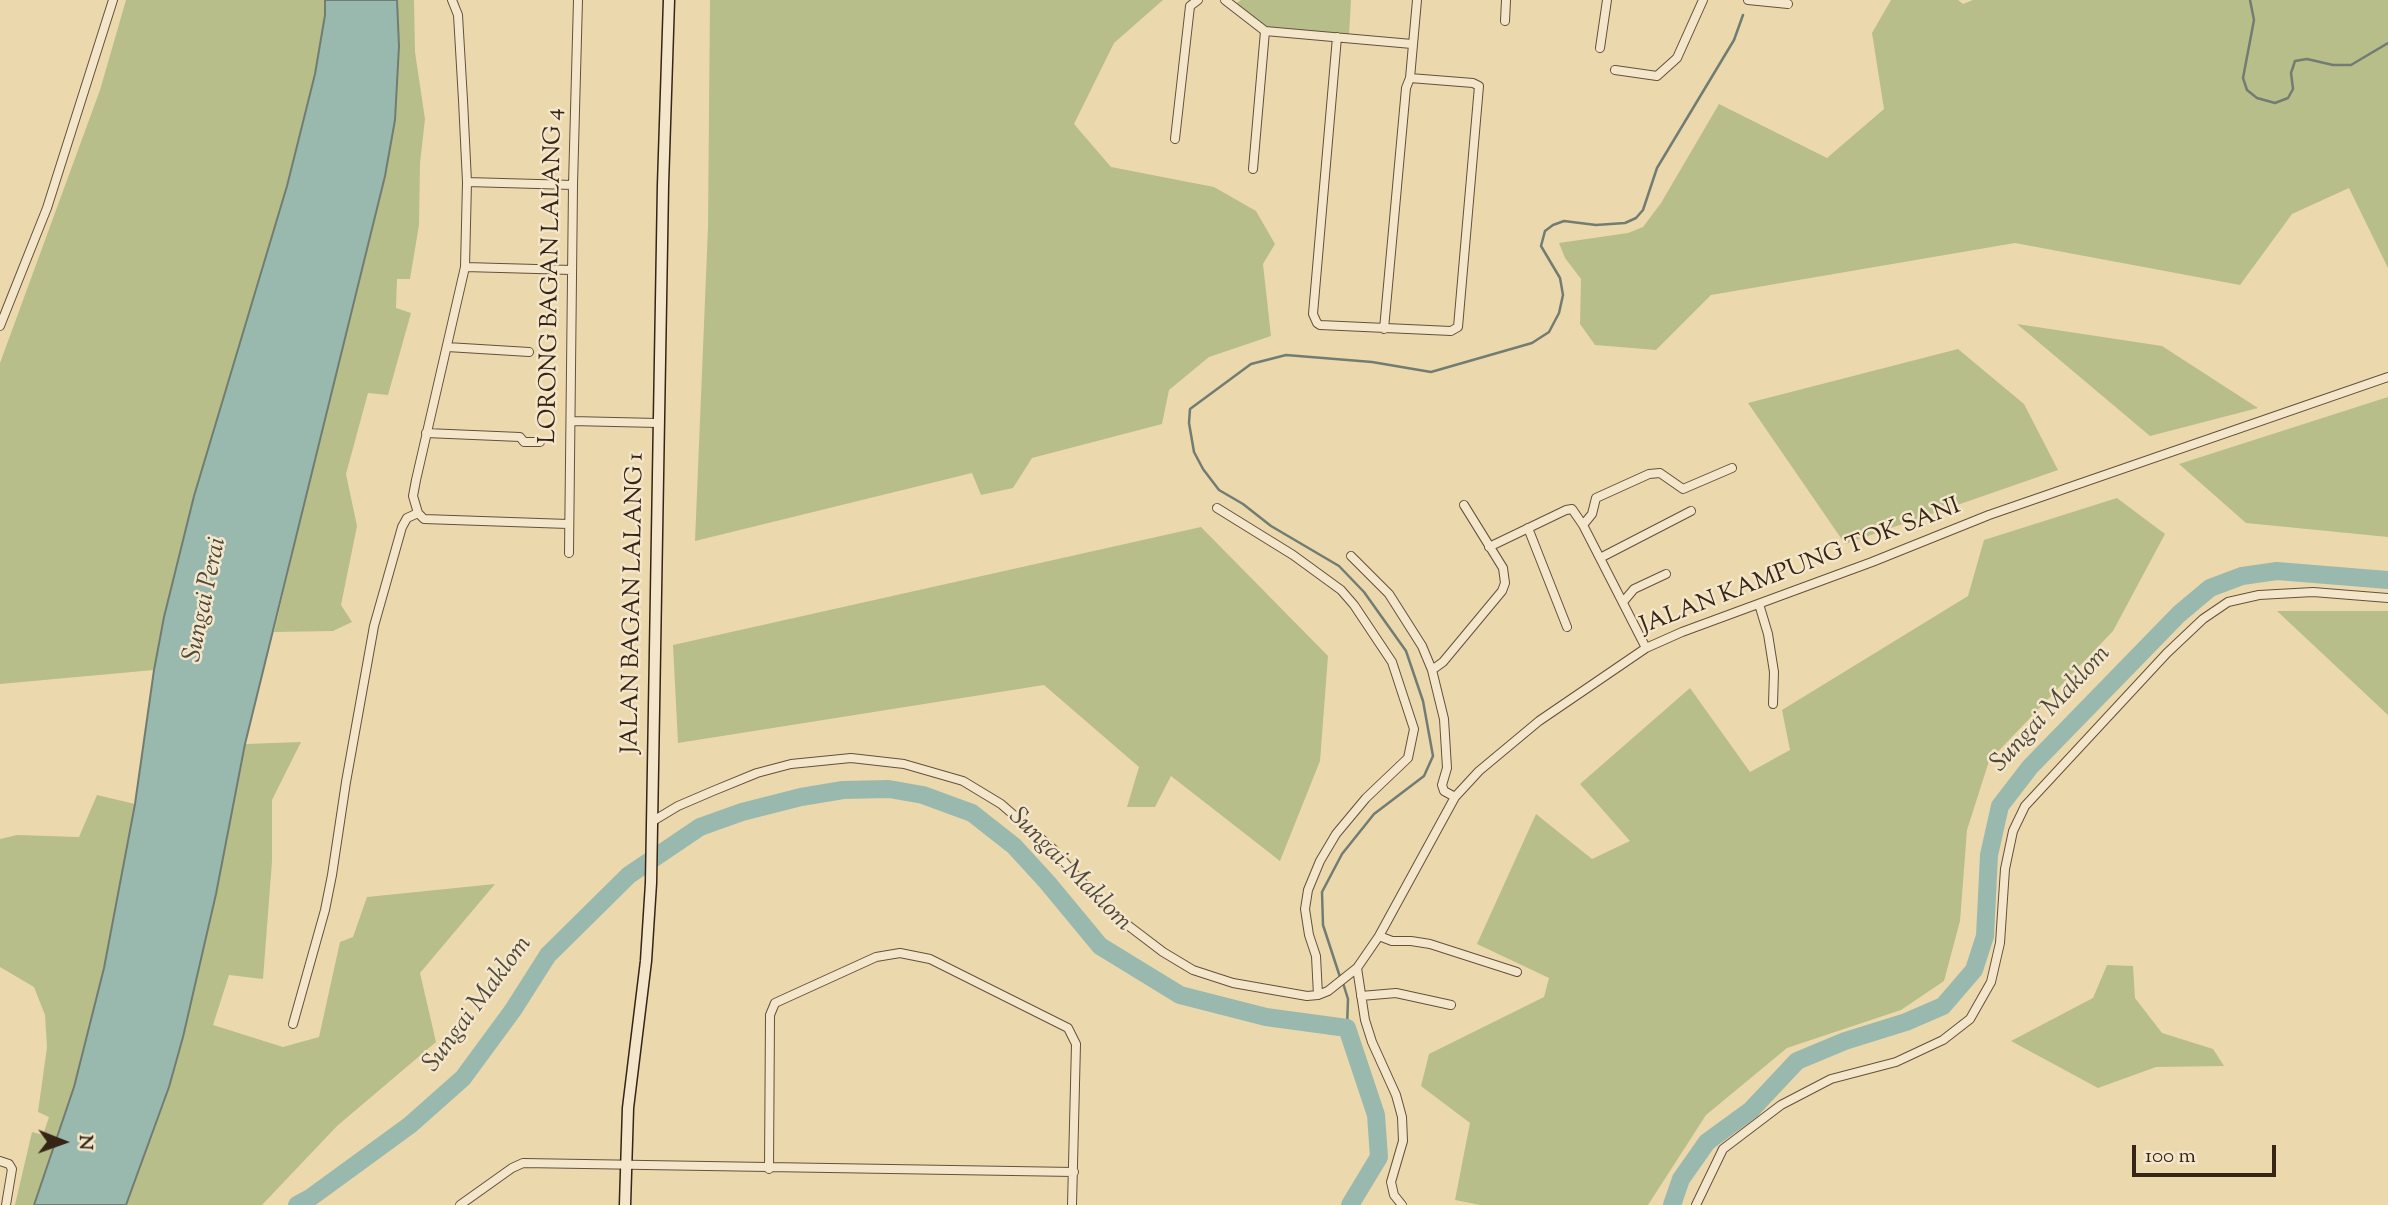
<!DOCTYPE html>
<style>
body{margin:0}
#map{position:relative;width:2388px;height:1205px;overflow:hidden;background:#ecd8ad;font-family:"Sorts Mill Goudy",serif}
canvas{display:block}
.north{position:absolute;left:28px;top:1107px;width:70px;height:70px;-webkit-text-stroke:5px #f3e6ca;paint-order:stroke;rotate:91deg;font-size:19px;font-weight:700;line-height:28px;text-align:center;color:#362416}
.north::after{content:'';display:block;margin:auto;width:24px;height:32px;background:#362416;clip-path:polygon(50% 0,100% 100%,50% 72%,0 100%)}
.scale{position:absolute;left:2132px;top:1145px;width:144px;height:32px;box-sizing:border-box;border:4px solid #362416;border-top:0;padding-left:9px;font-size:21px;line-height:24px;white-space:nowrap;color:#362416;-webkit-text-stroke:5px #f3e6ca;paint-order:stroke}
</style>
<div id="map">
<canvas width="2388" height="1205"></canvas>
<div class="north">N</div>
<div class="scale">100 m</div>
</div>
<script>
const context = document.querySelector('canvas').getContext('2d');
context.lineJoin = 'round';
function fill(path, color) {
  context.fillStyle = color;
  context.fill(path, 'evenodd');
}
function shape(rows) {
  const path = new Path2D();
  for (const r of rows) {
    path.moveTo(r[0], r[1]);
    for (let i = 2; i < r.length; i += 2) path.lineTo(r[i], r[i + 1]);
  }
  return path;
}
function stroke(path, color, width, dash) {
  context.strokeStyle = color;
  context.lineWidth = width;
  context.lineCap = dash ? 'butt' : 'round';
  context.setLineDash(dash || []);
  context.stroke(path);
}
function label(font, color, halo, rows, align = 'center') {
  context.font = font + ' "Sorts Mill Goudy",serif';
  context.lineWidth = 5;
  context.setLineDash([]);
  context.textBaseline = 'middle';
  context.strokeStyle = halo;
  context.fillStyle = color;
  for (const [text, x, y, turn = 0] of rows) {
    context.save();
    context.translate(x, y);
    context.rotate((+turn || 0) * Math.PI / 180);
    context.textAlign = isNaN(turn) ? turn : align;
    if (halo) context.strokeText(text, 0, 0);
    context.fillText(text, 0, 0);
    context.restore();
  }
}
const green = shape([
 [126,0,325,0,325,15,315,74,287,186,194,496,164,617,154,670,0,684,0,363,100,90],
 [397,0,414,0,415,52,425,119,420,163,419,225,410,279,397,279,396,308,411,313,388,395,368,393,346,474,357,526,341,605,352,622,333,631,274,632,334,380,385,176,395,120,399,46],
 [710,0,1163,0,1114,43,1074,124,1111,167,1214,187,1256,211,1275,244,1263,264,1271,336,1209,357,1169,390,1162,424,1032,458,1013,488,981,495,972,473,695,541,708,227],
 [1241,0,1351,0,1349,35,1268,28,1235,4],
 [1891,0,1958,0,1963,4,1973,0,2388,0,2388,268,2349,188,2292,214,2240,285,2015,243,1711,295,1656,350,1595,345,1580,324,1581,279,1565,258,1559,243,1628,233,1643,227,1661,203,1719,104,1827,158,1884,109,1872,33],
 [2017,324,2162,346,2258,408,2150,436],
 [1958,349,2024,404,2058,470,1845,544,1748,403],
 [2388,397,2388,537,2246,523,2179,464],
 [2117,498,2165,534,2113,631,1989,761,1967,830,1960,921,1944,981,1901,1010,1787,1048,1706,1115,1648,1205,1480,1205,1455,1200,1470,1123,1421,1086,1429,1054,1544,997,1549,978,1477,944,1536,814,1592,859,1630,841,1580,784,1690,688,1750,772,1790,750,1782,710,1968,596,1984,540],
 [1201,527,1328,656,1320,761,1280,861,1171,776,1155,807,1127,807,1139,767,1044,685,678,743,673,645],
 [2277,611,2388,611,2388,715],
 [301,742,272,800,272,861,263,979,229,975,213,1025,283,1047,319,1037,340,942,353,937,367,897,495,884,420,973,436,1042,337,1126,262,1205,126,1205,169,1087,183,1037,216,894,245,744],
 [97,795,135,804,105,968,74,1087,34,1205,15,1205,32,1132,43,1135,49,1117,38,1112,47,1047,45,1015,34,987,0,967,0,839,17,835,79,837],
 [2107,965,2133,966,2135,998,2162,1033,2213,1049,2224,1066,2156,1067,2098,1088,2011,1041,2093,998]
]);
const water = shape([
 [325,0,397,0,399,46,395,120,385,176,245,744,216,894,183,1037,169,1087,126,1205,34,1205,74,1087,104,968,135,804,154,670,164,617,194,496,287,186,315,74,325,15,325,0]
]);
const stream = shape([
 [2250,0,2254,20,2243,78,2247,90,2257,98,2275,103,2288,98,2293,89,2291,73,2295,61,2307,59,2333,65,2351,65,2388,43],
 [1340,977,1323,925,1322,892,1342,854,1374,814,1424,776,1433,756,1423,701,1406,651,1364,592,1339,566,1271,526,1243,504,1219,490,1203,469,1194,452,1189,423,1190,409,1251,364,1286,355,1372,362,1431,372,1532,343,1549,332,1559,313,1563,295,1560,278,1541,246,1545,231,1553,225,1564,221,1596,225,1625,223,1636,218,1643,210,1657,168,1734,40,1743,15],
 [1343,983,1348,999,1347,1028]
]);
const river = shape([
 [297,1205,310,1198,410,1125,463,1078,513,1010,548,955,629,875,700,827,742,812,801,797,843,790,889,789,923,795,972,813,1014,846,1047,882,1100,946,1180,995,1266,1017,1347,1028,1376,1115,1379,1157,1350,1205],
 [1672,1205,1681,1179,1707,1142,1751,1110,1797,1061,1845,1041,1906,1022,1943,1006,1974,970,1985,936,1989,855,2000,806,2030,767,2179,614,2210,588,2242,576,2277,571,2388,580]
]);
const minor = shape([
 [1225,0,1265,31,1412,44],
 [1748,0,1788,4],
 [1505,21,1506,0],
 [1337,37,1313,314,1317,323,1320,325,1451,331,1458,327,1479,86,1473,83,1410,78],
 [1600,48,1607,0],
 [1615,70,1657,76,1677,58,1703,0],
 [1175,139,1190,6,1198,0],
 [1253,169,1265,31],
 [467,182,573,185],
 [465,267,572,270],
 [0,326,47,208,113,0],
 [1384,329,1406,88,1410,78,1417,0],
 [447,347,529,352],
 [571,421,658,423],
 [426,433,520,437,524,442,540,442],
 [1217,508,1293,555,1341,590,1354,605,1392,662,1414,729,1408,758,1366,798,1336,834,1320,861,1308,890,1305,909,1309,935,1316,956,1318,995],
 [418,513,413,496,416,480,465,267,467,182,463,100,458,15,452,0],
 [418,513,424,519,568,524],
 [1583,525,1592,514,1596,498,1649,474,1660,473,1683,489,1732,468],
 [1528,528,1567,627],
 [1489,547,1566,510,1572,509,1583,525,1646,648],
 [569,553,573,185,578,0],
 [1351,556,1389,594,1422,646,1432,670,1444,719,1447,768,1442,785,1444,791,1455,797],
 [1600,558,1691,511],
 [1623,602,1634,589,1666,574],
 [1759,604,1768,634,1774,672,1773,704],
 [1432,670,1443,662,1502,591,1505,583,1503,568,1464,505],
 [653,821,678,806,713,791,757,773,791,764,851,758,904,764,963,781,1001,804,1053,849,1078,878,1117,917,1163,952,1193,970,1233,983,1307,996,1318,995,1328,991,1357,968,1379,936,1455,797,1479,771,1539,721,1646,648,1682,632,1872,562,1989,515,2388,377],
 [1379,936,1392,941,1411,941,1430,944,1517,972],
 [1357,968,1365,1020,1372,1042,1396,1095,1402,1117,1403,1141,1391,1182,1394,1195,1402,1205],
 [1361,996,1396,993,1451,1005],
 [293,1024,325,910,332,875,346,782,374,626,402,527,407,518,418,513],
 [0,1161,9,1164,12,1169,6,1205],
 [769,1169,770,1015,775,1003,876,957,900,953,930,959,1068,1028,1076,1044,1072,1205],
 [460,1205,512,1168,523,1163,1074,1172],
 [1696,1205,1723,1149,1781,1105,1831,1079,1896,1062,1943,1040,1970,1019,1991,982,2000,943,2005,869,2013,831,2025,806,2167,653,2203,619,2228,602,2259,595,2313,592,2388,598]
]);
const secondary = shape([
 [625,1205,628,1108,646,961,651,883,663,185,669,0]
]);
const streetNames = [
 ["LORONG BAGAN LALANG 4",553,276,-89],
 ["JALAN KAMPUNG TOK SANI",1801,568,-21],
 ["JALAN BAGAN LALANG 1",635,603,-89]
];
const waterNames = [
 ["Sungai Perai",207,600,-78],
 ["Sungai Maklom",2052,710,-47],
 ["Sungai Maklom",1069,871,45],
 ["Sungai Maklom",479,1005,-53]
];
fill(green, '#b8be89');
fill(water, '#99b9af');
stroke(water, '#717d72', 2);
stroke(stream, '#717d72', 2.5);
stroke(river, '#99b9af', 18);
stroke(minor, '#64513c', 10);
stroke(secondary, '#362416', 13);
stroke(minor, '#f3e6ca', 8);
stroke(secondary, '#f3e6ca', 10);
label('24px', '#362416', '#f3e6ca', streetNames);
label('italic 26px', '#4f493c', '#f3e6ca', waterNames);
</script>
